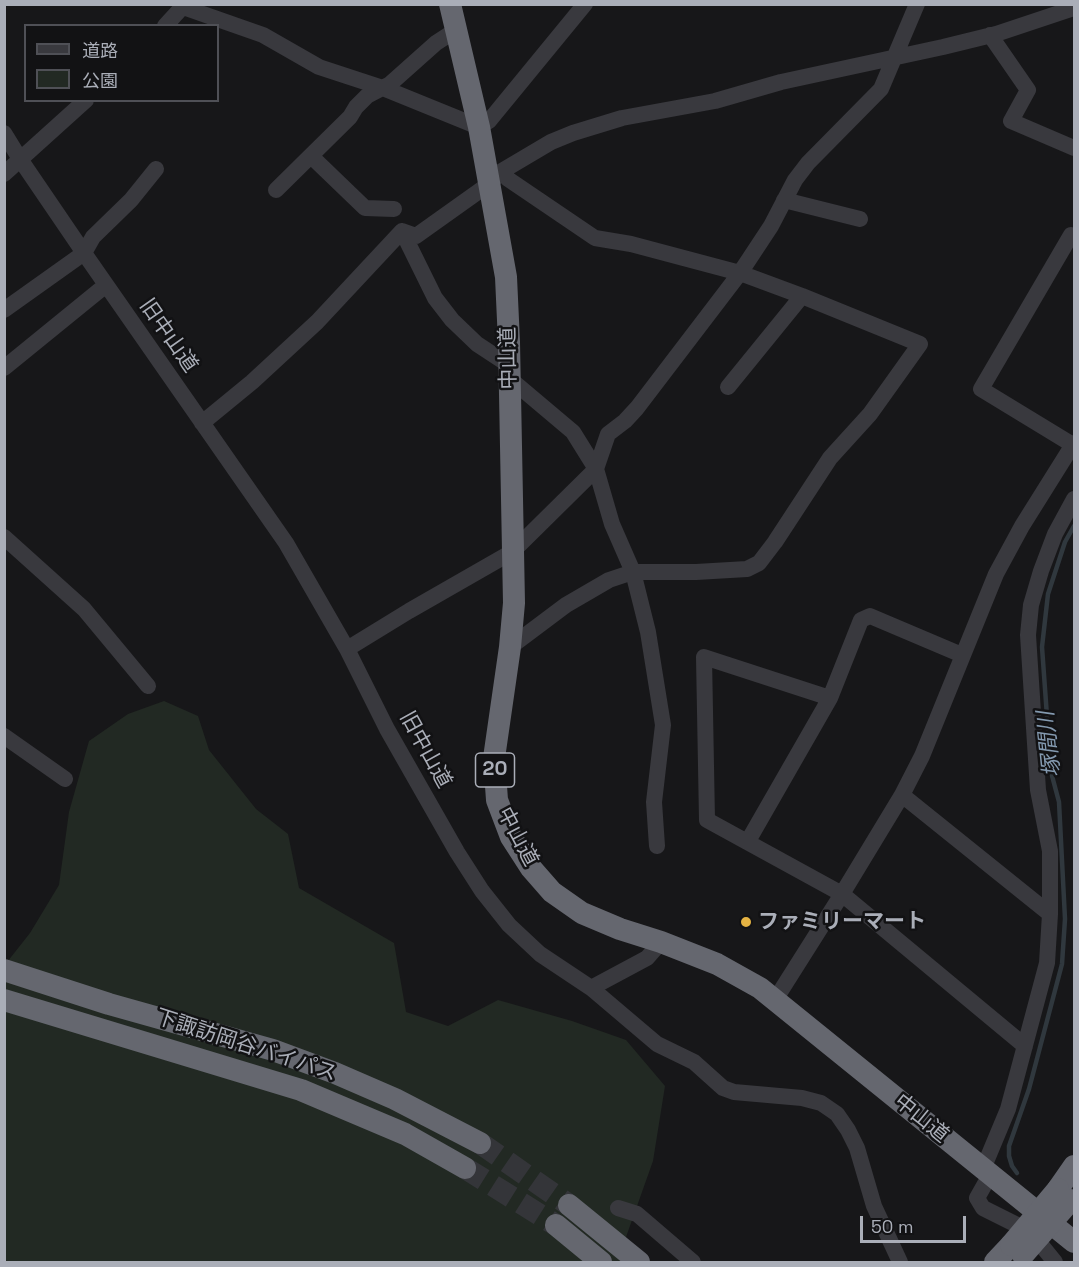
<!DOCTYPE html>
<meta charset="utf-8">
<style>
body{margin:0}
#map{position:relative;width:1079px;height:1267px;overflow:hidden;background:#171719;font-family:"Space Grotesk","Noto Sans JP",sans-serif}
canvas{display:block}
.frame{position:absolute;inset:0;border:6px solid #aaaeb8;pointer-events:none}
.legend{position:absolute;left:24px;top:24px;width:195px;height:78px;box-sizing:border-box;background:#121214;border:2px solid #4f5056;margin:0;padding:8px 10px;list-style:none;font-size:18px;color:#aaaeb8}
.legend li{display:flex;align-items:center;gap:12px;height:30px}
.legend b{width:30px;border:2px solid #4f5056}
.scale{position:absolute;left:860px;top:1216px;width:106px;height:27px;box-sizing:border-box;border:3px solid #aaaeb8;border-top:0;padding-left:8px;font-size:18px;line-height:21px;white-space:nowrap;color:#aaaeb8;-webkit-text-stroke:4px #121214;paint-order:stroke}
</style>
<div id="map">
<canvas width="1079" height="1267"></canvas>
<div class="frame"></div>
<ul class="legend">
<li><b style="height:8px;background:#39393e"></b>道路</li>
<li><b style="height:16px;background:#222923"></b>公園</li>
</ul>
<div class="scale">50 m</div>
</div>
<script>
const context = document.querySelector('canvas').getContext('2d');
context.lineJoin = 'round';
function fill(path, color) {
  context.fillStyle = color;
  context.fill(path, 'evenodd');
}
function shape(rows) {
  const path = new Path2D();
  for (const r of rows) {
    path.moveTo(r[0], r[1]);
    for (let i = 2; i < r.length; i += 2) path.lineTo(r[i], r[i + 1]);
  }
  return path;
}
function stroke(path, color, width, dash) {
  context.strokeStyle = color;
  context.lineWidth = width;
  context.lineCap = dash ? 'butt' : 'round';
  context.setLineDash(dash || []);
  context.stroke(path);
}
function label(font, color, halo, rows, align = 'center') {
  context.font = font + ' "Space Grotesk","Noto Sans JP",sans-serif';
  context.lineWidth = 5;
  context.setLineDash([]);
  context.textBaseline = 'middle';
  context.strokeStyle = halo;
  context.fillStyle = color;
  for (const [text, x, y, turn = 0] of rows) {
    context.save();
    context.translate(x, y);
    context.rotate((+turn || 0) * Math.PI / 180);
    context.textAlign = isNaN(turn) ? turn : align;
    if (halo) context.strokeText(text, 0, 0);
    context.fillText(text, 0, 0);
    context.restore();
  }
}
const green = shape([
 [164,701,198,716,209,750,256,809,288,834,299,888,394,943,406,1012,448,1026,498,1000,572,1021,626,1040,665,1086,653,1161,620,1254,623,1262,5,1262,4,966,30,933,59,885,69,812,89,741,128,714]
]);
const stream = shape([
 [1017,1173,1012,1166,1009,1156,1009,1146,1029,1089,1062,964,1065,919,1059,802,1051,772,1042,647,1048,594,1065,542,1074,526]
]);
const highwayTunnel = shape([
 [480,1143,569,1205],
 [465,1168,556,1225]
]);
const minor = shape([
 [183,7,263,35,319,67,383,88,479,127,489,121,585,4],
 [165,26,185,4],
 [990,35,1028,90,1011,121,1074,148],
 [4,133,20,159,84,253,286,543,347,649,387,729,457,852,482,891,509,925,540,954,591,988,657,1044,694,1062,723,1088,734,1092,802,1098,821,1103,837,1114,848,1130,857,1148,874,1206,900,1262],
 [311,156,365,208,394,209],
 [502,171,508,179,595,238,631,244,740,273,802,296,920,344,870,414,830,458,775,542,759,563,747,569,696,572,633,572,609,580,566,605,510,647],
 [4,174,86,100],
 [276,190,350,117,356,107,367,96,390,84,436,43,456,30],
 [784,200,860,219],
 [402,231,435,298,452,320,477,344,509,365],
 [4,310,84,253,93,237,131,200,156,169],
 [4,368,106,285],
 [509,378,573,432,596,469,612,524,633,572,648,632,663,725,654,802,657,846],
 [728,387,802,296],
 [202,423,252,382,317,322,402,231,416,236,489,184,502,171,551,142,573,133,622,118,715,101,781,82,943,47,996,34,1074,8],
 [1073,445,981,389,1071,235,1074,236],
 [4,537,84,609,148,686],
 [347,649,409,611,512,552,596,469,608,434,625,421,637,408,740,273,771,226,795,180,808,163,881,89,917,4],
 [830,698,861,620,870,616,962,655],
 [4,736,65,779],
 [902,795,1050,914],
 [748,841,830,698,704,657,707,820,842,894,1025,1046],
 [591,988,647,958,661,942],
 [775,1000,842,894,902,795,922,756,996,574,1022,526,1074,443],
 [983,1169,1008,1109,1047,963,1050,914,1050,851,1038,790,1028,635,1031,605,1041,571,1055,534,1074,499],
 [990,1175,977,1198,983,1208,1017,1225,1042,1246,1055,1262],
 [618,1208,637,1214,693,1262]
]);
const highway = shape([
 [450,4,479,127,506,277,509,342,514,603,510,647,494,758,497,800,511,837,531,868,552,892,582,913,620,929,661,942,717,964,760,988,1074,1242],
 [4,970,109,1004,273,1050,335,1073,395,1099,480,1143],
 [4,1000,301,1090,405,1134,465,1168],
 [1058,1189,1074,1166],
 [569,1205,639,1262],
 [556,1225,601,1262],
 [995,1262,1011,1245]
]);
const highwayBridge = shape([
 [1011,1245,1058,1189],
 [1023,1255,1071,1200]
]);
const markers = [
 [746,922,6,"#e5b343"]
];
const shields = [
 [495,770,39]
];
const shieldNames = [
 ["20",495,770]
];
const streetNames = [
 ["旧中山道",168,336,55],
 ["中山道",509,358,-91],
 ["旧中山道",425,750,61],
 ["中山道",517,837,62],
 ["下諏訪岡谷バイパス",246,1046,18],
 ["中山道",921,1119,39]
];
const poiNames = [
 ["ファミリーマート",758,922]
];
const waterNames = [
 ["塚間川",1050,744,-96]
];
fill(green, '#222923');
stroke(stream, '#30383e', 4.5);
stroke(highwayTunnel, '#343539', 22, [22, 11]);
stroke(minor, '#39393e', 16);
stroke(highway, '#65676f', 22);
stroke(highwayBridge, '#65676f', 22);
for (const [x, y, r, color] of markers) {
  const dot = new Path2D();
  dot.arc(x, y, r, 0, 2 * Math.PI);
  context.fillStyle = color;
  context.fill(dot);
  stroke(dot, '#121214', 2);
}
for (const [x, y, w] of shields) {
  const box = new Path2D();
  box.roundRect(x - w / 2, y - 17, w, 34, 4.5);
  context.fillStyle = '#121214';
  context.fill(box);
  stroke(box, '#aaaeb8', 1.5);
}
label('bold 20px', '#aaaeb8', null, shieldNames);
label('21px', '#aaaeb8', '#121214', streetNames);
label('bold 21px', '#aaaeb8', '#121214', poiNames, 'left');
label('italic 22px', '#849ab0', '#121214', waterNames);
</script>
